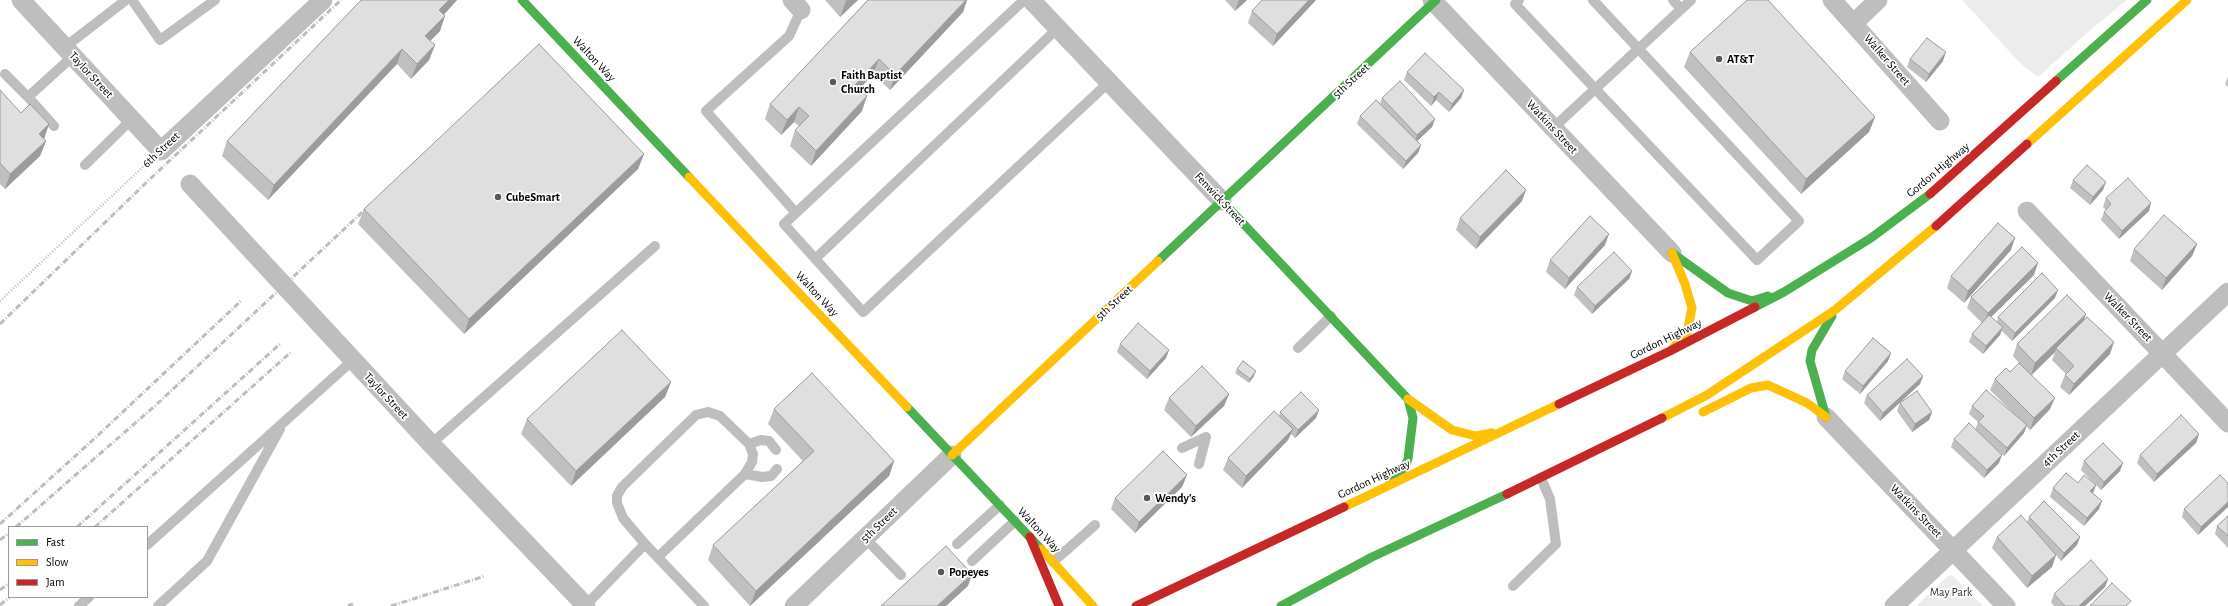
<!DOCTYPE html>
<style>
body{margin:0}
#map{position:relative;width:2228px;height:606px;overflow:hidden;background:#fff;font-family:"Alegreya Sans",sans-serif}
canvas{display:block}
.legend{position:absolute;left:8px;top:526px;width:140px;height:72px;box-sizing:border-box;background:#fff;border:1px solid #999;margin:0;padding:5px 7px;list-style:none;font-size:12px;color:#000}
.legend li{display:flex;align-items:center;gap:8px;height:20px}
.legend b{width:20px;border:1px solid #999}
</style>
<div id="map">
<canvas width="2228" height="606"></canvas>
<ul class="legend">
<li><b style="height:5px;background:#4caf50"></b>Fast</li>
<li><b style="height:5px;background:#ffc107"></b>Slow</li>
<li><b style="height:5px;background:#c62828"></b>Jam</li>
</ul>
</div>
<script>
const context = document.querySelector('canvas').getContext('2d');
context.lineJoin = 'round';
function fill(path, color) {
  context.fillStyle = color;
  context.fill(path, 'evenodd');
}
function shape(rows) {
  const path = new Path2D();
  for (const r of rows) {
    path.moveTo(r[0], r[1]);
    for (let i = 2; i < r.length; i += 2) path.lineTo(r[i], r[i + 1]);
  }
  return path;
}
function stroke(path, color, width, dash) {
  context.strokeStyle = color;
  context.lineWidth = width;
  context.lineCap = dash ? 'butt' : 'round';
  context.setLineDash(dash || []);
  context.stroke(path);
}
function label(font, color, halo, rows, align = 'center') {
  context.font = font + ' "Alegreya Sans",sans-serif';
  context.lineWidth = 3.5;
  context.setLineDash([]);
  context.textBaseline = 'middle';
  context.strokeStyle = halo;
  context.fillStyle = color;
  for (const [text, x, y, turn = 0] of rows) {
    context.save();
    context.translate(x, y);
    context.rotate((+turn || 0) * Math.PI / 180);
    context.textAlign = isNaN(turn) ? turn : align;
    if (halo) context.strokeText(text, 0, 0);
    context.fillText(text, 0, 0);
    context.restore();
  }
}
const green = shape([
 [1962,0,2127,0,2088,32,2038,77,2021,64],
 [1952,575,1983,606,1916,606,1948,576]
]);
const path = shape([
 [0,301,147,163]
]);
const lane = shape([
 [132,0,160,40,215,0],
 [1024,0,784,224,863,312,1109,82],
 [1519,0,1515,4,1757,260,1799,221,1593,0],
 [1673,0,1681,9],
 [65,47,126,0],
 [5,74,28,97,73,56],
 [28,97,54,126],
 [1553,128,1691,0],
 [85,165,132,119],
 [796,213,706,111,789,36,801,10],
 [815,259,1058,28],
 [1298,348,1331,316],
 [431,444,655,246],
 [749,444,761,440,769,441,776,450],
 [1182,448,1206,437],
 [1199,464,1206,437],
 [745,474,762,477,771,476,777,469],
 [865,538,901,575],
 [645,544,623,518,617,503,617,496,622,487,696,415,708,412,720,416,749,444,753,454,752,462,745,474,658,557],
 [957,544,1000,505],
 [147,545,353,360],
 [972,561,1015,521],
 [1053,562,1095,525],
 [1513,586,1556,544,1550,499,1541,478],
 [79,606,89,597],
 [158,606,207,561,280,429],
 [585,606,645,544,704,606]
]);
const street = shape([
 [21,0,161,151,323,0],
 [792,0,801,10],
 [1031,0,1222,201],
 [1432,0,1672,253],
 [1832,0,1940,121],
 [1854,23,1878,0],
 [190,184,431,444,586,606],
 [2027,211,2228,423],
 [1826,417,2006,606],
 [794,606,952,455],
 [1894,606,2228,292]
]);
const fast = shape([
 [522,0,689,177],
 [2056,81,2147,0],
 [1222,201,1408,399],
 [1672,253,1728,293,1752,301,1768,296],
 [1158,261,1436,0],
 [1755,307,1784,292,1871,238,1930,194],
 [907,407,1041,549],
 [1826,417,1810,361,1812,350,1832,316],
 [1390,482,1404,469,1408,459,1413,418,1408,399],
 [1281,606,1372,557,1507,494]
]);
const slow = shape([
 [2027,144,2187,0],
 [689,177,907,407],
 [1672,253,1685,284,1692,308,1687,333,1673,348],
 [1408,399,1452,430,1476,436,1492,433],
 [1703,412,1751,388,1768,385,1807,403,1826,417],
 [1662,418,1707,395,1835,310,1936,226],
 [952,455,1158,261],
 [1344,507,1559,404],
 [1041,549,1093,606]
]);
const jam = shape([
 [1930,194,2056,81],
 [1936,226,2027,144],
 [1559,404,1670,351,1755,307],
 [1507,494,1662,418],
 [1030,537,1059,606],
 [1136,606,1344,507]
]);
const rail = shape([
 [0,324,150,179,341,0],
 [0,524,94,439,242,300],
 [16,527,157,404,371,204],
 [77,527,281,343],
 [95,527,291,352],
 [0,540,9,533],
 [0,590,9,583],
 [0,605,10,597],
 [348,606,353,604],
 [391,606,485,576]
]);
const wall = shape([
 [361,0,457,0,444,15,440,31,430,41,435,45,429,60,411,79,397,64,268,200,222,156,227,141],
 [825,0,858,0,840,17],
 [868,0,967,0,963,12,890,90,873,74,860,89,862,111,811,166,790,146,795,130,799,126,794,122,781,135,765,119,770,104],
 [1225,0,1247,0,1235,11],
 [1316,0,1273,46,1248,23,1252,11],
 [1690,52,1875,117,1869,132,1801,194,1684,67],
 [1910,59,1943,61,1926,82,1907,67],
 [1407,72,1464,90,1461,98,1449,112,1436,100,1431,106,1404,80],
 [2228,77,2228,87,2225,84],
 [0,90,21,113,49,124,44,139,46,141,40,156,5,189,0,184],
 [1382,98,1435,119,1432,127,1417,141,1421,145,1418,153,1403,169,1357,124,1360,116,1380,103],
 [644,154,638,169,464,334,358,224,364,209],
 [2073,180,2103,190,2090,205,2070,188],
 [2106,198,2149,211,2119,239,2101,220,2104,212,2106,210,2103,207],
 [1522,201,1476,249,1456,230,1460,218],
 [2197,244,2192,256,2162,290,2130,261,2134,249],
 [1605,245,1565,289,1546,272,1550,260],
 [2011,250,1964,303,1947,288,1951,276],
 [1632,271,1629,279,1592,314,1574,295,1577,287],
 [2034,275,1991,317,1997,322,1998,317,2055,298,2012,341,2001,330,2000,335,1983,354,1969,342,1972,334,1982,323,1967,308,1971,297],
 [2084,320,2110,354,2069,395,2060,387,2065,375,2066,374,2052,360,2055,352,2032,375,2050,409,2030,430,2026,426,2024,433,2004,456,1990,444,1999,463,1984,478,1951,447,1954,439,1975,430,1978,422,1969,414,1972,406,2019,419,1990,390,1995,379,2010,372,2019,363,2013,356,2017,344],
 [1120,344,1169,350,1166,358,1147,379,1117,352],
 [1888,361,1860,394,1842,379,1845,371],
 [1237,369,1254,376,1249,383,1235,373],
 [1923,376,1920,384,1880,421,1864,403,1867,395],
 [671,382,665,397,571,486,521,434,527,419],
 [1229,394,1224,406,1191,437,1164,410,1169,398],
 [1900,403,1932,412,1929,420,1912,432,1897,411],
 [774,409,894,461,889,476,750,606,708,560,713,545,803,461,768,424],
 [1280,412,1316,418,1295,438,1291,434,1288,440,1242,488,1223,470,1228,458,1279,416],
 [2199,434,2196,443,2154,482,2137,463,2140,455],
 [2084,461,2120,471,2101,490,2081,470],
 [1187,475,1182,487,1135,533,1111,509,1115,498],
 [2078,483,2096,485,2093,493,2102,501,2099,509,2084,526,2050,497,2053,488],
 [2228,483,2228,507,2198,535,2182,517,2184,509],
 [2228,516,2228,548,2215,534,2217,526],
 [2029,517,2080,537,2077,545,2061,561,2056,555,2052,567,2027,588,1992,548,1997,537,2027,522],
 [2108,579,2105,587,2085,606,2054,606,2051,602,2054,594]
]);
const shadedWall = shape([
 [449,0,457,0,434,25,439,10],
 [847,0,858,0,840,17,846,1],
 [966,0,967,0,963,12,890,90,895,75],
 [1239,0,1247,0,1235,11],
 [1309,0,1316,0,1273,46,1277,34],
 [445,16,440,31,420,51,425,36],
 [435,45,429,60,411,79,417,64],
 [402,49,397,64,268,200,274,185],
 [1946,52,1943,61,1926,82,1929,74],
 [879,59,873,74,849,100,855,85],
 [1464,90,1461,98,1449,112,1452,104],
 [1439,92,1436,100,1431,106,1434,97],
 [867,96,862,111,811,166,816,151],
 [799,107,794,122,781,135,787,120],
 [1875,117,1869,132,1801,194,1806,179],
 [1435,119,1432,127,1414,144,1417,135],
 [49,124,44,139,39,134],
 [46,141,40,156,5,189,10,174],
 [1421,145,1418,153,1403,169,1406,161],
 [644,154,638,169,464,334,469,319],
 [2106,182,2103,190,2090,205,2093,197],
 [1526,190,1522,201,1476,249,1480,237],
 [2151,203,2149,211,2119,239,2122,231],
 [1609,234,1605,245,1565,289,1569,278],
 [2015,238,2011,250,1964,303,1968,291],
 [2197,244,2192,256,2162,290,2166,278],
 [2038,263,2034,275,1983,325,1988,313],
 [1632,271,1629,279,1592,314,1595,306],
 [2058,290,2055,298,2012,341,2015,333],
 [2086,314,2082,326,2056,348,2055,352,2031,375,2035,363],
 [2003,327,2000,335,1983,354,1986,346],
 [2114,342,2110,354,2069,395,2074,384],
 [1169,350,1166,358,1147,379,1150,371],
 [1891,353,1888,361,1860,394,1863,386],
 [1256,371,1254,376,1249,383,1250,379],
 [1923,376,1920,384,1880,421,1883,413],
 [671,382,665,397,571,486,576,471],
 [1229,394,1224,406,1191,437,1196,426],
 [2055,398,2050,409,2030,430,2034,418],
 [1319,410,1316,418,1295,438,1298,430],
 [1932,412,1929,420,1912,432,1915,424],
 [2027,425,2024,433,2004,456,2007,448],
 [1293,429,1288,440,1242,488,1246,476],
 [2199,434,2196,443,2154,482,2157,474],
 [2002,455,1999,463,1984,478,1987,470],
 [894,461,889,476,750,606,756,591],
 [2123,463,2120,471,2101,490,2104,482],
 [1187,475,1182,487,1135,533,1139,522],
 [2096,485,2093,493,2090,491],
 [2102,501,2099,509,2084,526,2087,518],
 [2228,502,2228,507,2198,535,2201,527],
 [2080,537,2077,545,2061,561,2064,553],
 [2056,555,2052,567,2027,588,2032,576],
 [972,574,968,586,946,606,937,606],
 [2108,579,2105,587,2085,606,2079,606]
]);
const building = shape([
 [361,0,449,0,439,10,445,16,425,36,435,45,417,64,402,49,274,185,227,141,361,0],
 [868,0,966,0,895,75,879,59,855,85,867,96,816,151,795,130,809,116,799,107,787,120,770,104,868,0],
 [1262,0,1309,0,1277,34,1252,11,1262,0],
 [1747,0,1768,0,1875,117,1806,179,1690,52,1747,0],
 [1927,38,1946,52,1929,74,1910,59,1927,38],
 [539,44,644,154,469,319,364,209,539,44],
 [1425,53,1464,90,1452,104,1439,92,1434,97,1407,72,1425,53],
 [1400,81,1435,119,1417,135,1382,98,1400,81],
 [0,90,21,113,30,104,49,124,39,134,46,141,10,174,0,163,0,90],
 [1376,100,1421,145,1406,161,1360,116,1376,100],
 [2087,165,2106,182,2093,197,2073,180,2087,165],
 [1506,170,1526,190,1480,237,1460,218,1506,170],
 [2128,178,2151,203,2122,231,2104,212,2111,204,2106,198,2128,178],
 [2164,215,2197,244,2166,278,2134,249,2164,215],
 [1590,216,1609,234,1569,278,1550,260,1590,216],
 [1998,223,2015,238,1968,291,1951,276,1998,223],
 [2022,247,2038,263,1988,313,1971,297,2022,247],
 [1614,252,1632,271,1595,306,1577,287,1614,252],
 [2042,273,2058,290,2015,333,1998,317,2042,273],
 [2067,295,2086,314,2035,363,2017,344,2067,295],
 [1989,315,2003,327,1986,346,1972,334,1989,315],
 [2087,317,2114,342,2074,384,2065,375,2074,366,2056,348,2087,317],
 [1138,323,1169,350,1150,371,1120,344,1138,323],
 [622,330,671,382,576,471,527,419,622,330],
 [1873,338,1891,353,1863,386,1845,371,1873,338],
 [1907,359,1923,376,1883,413,1867,395,1907,359],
 [1243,361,1256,371,1250,379,1237,369,1243,361],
 [2019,363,2055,398,2034,418,1995,379,2006,368,2010,372,2019,363],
 [1202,366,1229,394,1196,426,1169,398,1202,366],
 [812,373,894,461,756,591,713,545,814,451,774,409,812,373],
 [1986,390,2027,425,2007,448,1978,422,1984,416,1972,406,1986,390],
 [1917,391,1932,412,1915,424,1900,403,1917,391],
 [1301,392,1319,410,1298,430,1280,412,1301,392],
 [1274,411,1293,429,1246,476,1228,458,1274,411],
 [2181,415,2199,434,2157,474,2140,455,2181,415],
 [1969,423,2002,455,1987,470,1954,439,1969,423],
 [2103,443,2123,463,2104,482,2084,461,2103,443],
 [1163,451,1187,475,1139,522,1115,498,1163,451],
 [2066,473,2078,483,2084,475,2096,485,2090,491,2102,501,2087,518,2053,488,2066,473],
 [2220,475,2228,483,2228,502,2201,527,2184,509,2220,475],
 [2044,501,2080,537,2064,553,2029,517,2044,501],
 [2021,515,2056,555,2032,576,1997,537,2021,515],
 [2228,516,2228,536,2217,526,2228,516],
 [946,546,972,574,937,606,881,606,946,546],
 [2091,560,2108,579,2079,606,2065,606,2054,594,2091,560],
 [2112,583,2131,601,2126,606,2090,606,2112,583]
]);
const markers = [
 [1719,59,4,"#595959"],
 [833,82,4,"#595959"],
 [498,197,4,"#595959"],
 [1147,498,4,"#595959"],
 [941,572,4,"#595959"]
];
const streetNames = [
 ["Walton Way",594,59,47],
 ["Walker Street",1887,60,49],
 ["Taylor Street",91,75,47],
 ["5th Street",1351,81,-43],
 ["Watkins Street",1552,127,47],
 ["6th Street",161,150,-43],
 ["Gordon Highway",1938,170,-40],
 ["Fenwick Street",1220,199,47],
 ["Walton Way",817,294,47],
 ["5th Street",1114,303,-43],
 ["Walker Street",2128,317,46],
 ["Gordon Highway",1666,339,-26],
 ["Taylor Street",386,396,47],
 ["4th Street",2061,449,-43],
 ["Gordon Highway",1374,479,-25],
 ["Watkins Street",1916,511,46],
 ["5th Street",879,525,-44],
 ["Walton Way",1039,530,47]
];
const poiNames = [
 ["AT&T",1727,59],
 ["Faith Baptist",841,75],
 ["Church",841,89],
 ["CubeSmart",506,197],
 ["Wendy's",1155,498],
 ["Popeyes",949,572]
];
const parkNames = [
 ["May Park",1951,592]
];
fill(green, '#ececec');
stroke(path, '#b9b9b9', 2.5, [1, 2]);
stroke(lane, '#bebebe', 10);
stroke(street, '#bebebe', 19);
stroke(fast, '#4caf50', 9);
stroke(slow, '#ffc107', 9);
stroke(jam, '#c62828', 9);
stroke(rail, '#bebebe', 3, [6, 2, 1, 2]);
fill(wall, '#c0c0c0');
fill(shadedWall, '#9c9c9c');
fill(building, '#dfdfdf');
stroke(building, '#9c9c9c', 1);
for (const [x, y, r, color] of markers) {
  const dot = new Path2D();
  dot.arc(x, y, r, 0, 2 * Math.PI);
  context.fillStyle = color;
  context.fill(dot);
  stroke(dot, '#fff', 1.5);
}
label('12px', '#000', '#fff', streetNames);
label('bold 12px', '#000', '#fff', poiNames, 'left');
label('12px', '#333', '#fff', parkNames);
</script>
